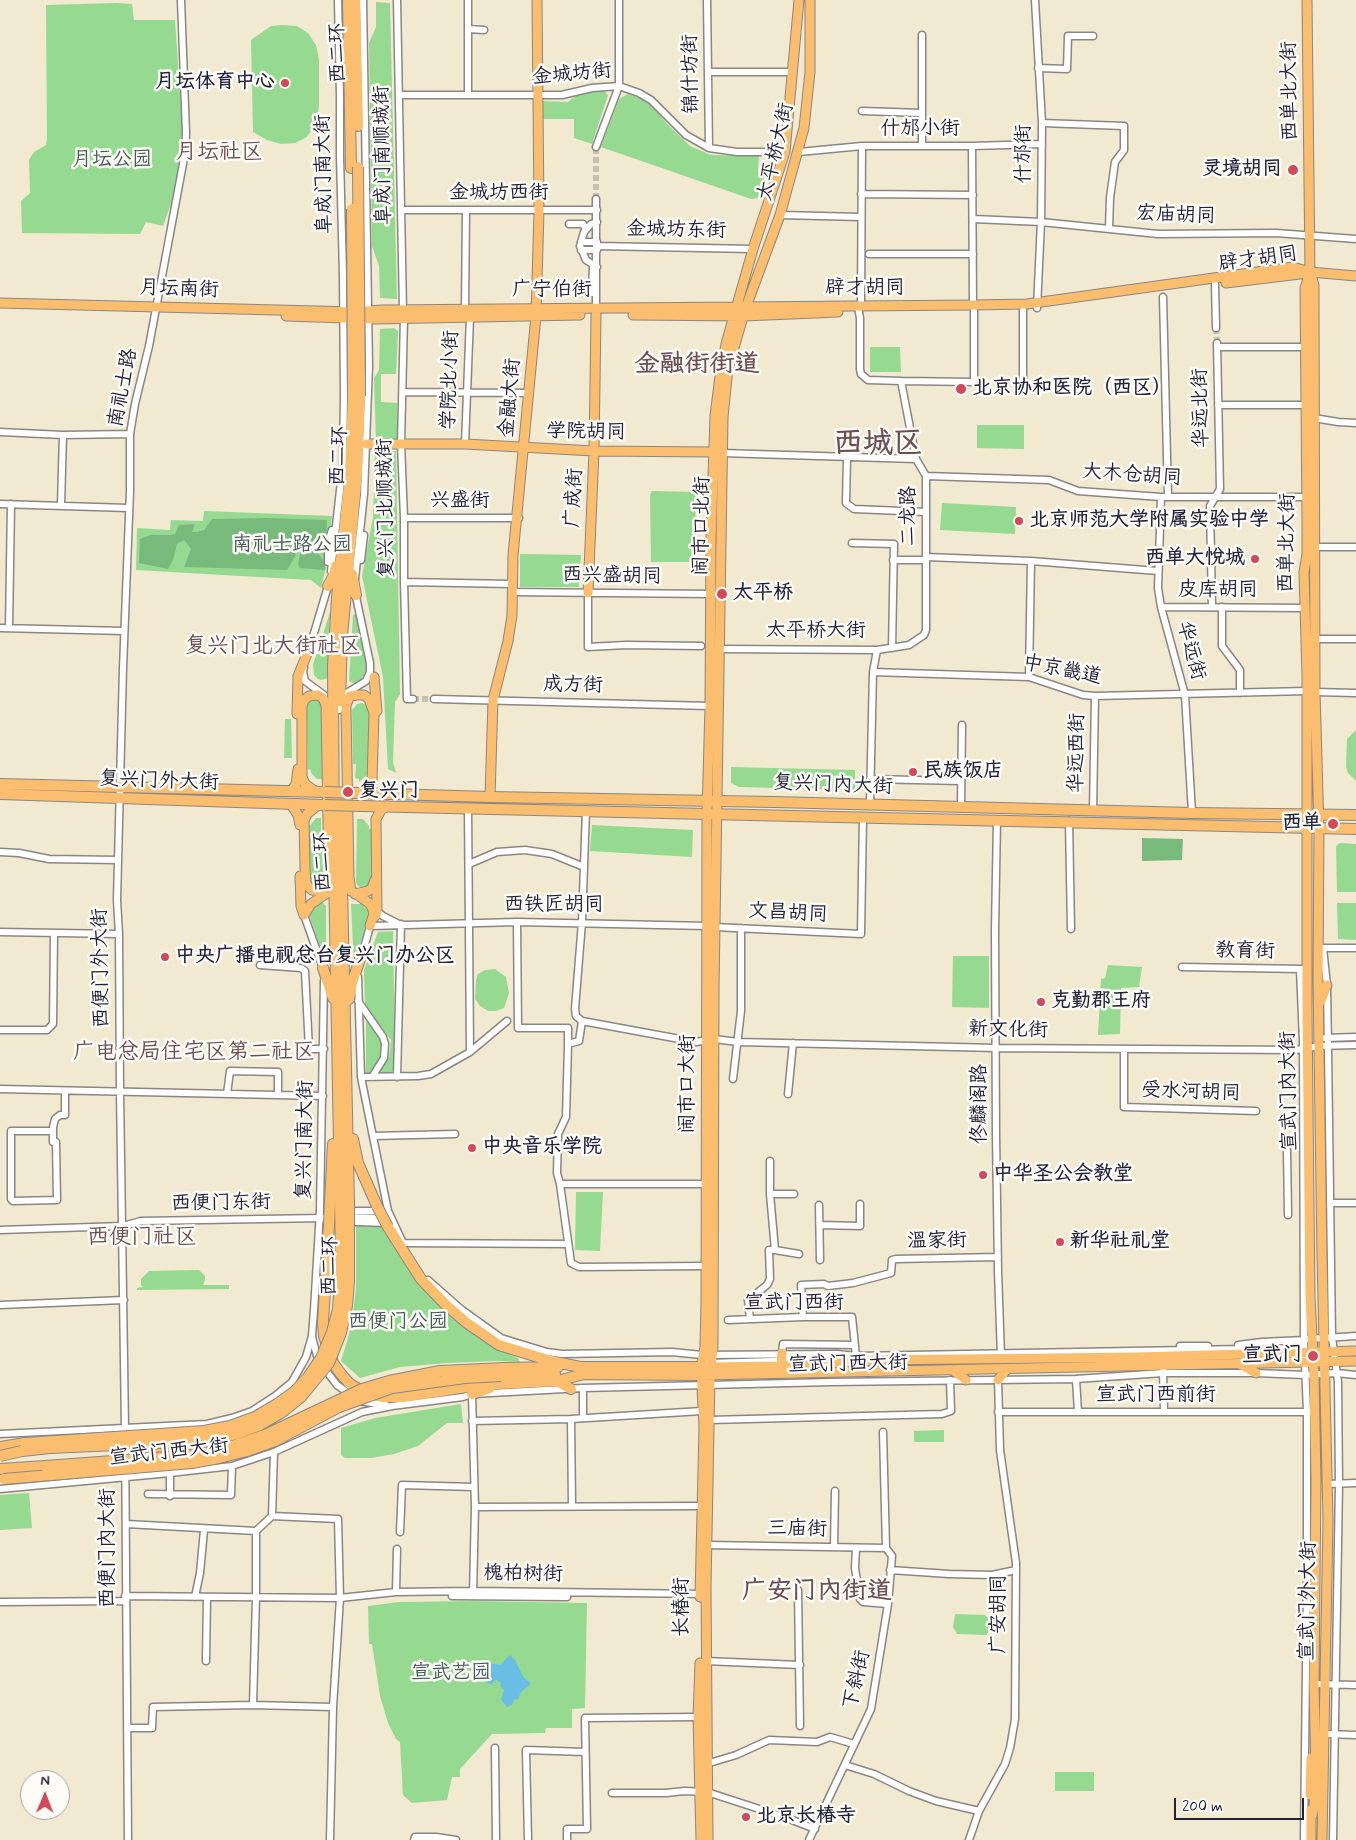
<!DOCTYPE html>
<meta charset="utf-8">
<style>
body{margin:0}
#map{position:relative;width:1356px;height:1840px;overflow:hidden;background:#f1e9d0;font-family:Mynerve,sans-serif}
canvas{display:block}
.north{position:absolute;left:20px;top:1770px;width:50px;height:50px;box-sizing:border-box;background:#fdfcf7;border:1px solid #a5a5ac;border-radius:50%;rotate:1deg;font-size:14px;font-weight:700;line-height:20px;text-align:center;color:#22223b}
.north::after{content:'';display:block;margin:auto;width:18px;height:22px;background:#d1495b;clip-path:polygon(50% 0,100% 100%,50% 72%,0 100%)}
.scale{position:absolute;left:1174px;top:1798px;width:130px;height:22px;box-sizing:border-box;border:2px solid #22223b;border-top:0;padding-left:6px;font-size:15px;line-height:18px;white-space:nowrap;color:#22223b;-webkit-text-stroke:4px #fdfcf7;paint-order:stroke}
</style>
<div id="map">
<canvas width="1356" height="1840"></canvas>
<div class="north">N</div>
<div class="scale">200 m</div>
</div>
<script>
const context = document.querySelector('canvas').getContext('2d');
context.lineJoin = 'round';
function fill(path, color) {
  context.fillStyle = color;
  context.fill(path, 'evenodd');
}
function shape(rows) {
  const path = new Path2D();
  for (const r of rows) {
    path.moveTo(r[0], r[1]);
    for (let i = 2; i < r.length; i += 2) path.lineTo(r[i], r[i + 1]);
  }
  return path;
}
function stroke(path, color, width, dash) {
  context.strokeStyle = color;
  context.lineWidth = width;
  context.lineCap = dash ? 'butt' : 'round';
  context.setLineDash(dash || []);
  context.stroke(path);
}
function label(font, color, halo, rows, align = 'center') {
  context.font = font + ' Mynerve,"LXGW WenKai TC",sans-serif';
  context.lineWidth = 5;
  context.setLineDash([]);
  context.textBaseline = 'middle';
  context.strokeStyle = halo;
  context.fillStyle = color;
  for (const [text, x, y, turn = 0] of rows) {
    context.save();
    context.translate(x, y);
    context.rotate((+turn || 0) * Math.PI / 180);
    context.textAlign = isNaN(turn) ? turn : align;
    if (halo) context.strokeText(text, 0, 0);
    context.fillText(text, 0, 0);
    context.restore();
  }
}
const green = shape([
 [376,2,390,3,397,299,380,298,379,266,372,246,369,43,376,27],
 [117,3,132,4,134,20,175,20,183,138,177,187,163,226,146,222,140,234,22,233,21,201,30,193,29,160,34,152,46,145,47,139,46,5],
 [282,25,297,26,308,33,316,45,319,60,319,106,317,122,307,137,295,143,281,144,267,140,253,132,251,40,271,26],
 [595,90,604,91,608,95,592,144,574,138,574,119,542,119,542,101,568,102,575,96],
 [628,94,642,99,650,103,667,124,690,146,711,155,759,156,758,172,760,176,764,178,758,198,751,199,601,147,619,99],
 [394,328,398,331,396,374,381,374,381,402,397,403,398,441,376,442,374,378,379,370,380,329],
 [870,347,900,347,901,372,870,372],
 [977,425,1024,425,1024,449,977,448],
 [375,450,396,451,400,694,395,702,393,762,396,773,388,769,383,677,362,576,373,517],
 [652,491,695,492,696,495,694,562,651,562,650,495],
 [942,503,1016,507,1015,534,940,530],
 [204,511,332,516,326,568,321,588,311,580,136,570,137,528,170,530,171,520,203,521],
 [520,554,581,555,579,587,520,587],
 [330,612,328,678,322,680,318,679,314,675,313,665],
 [356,614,366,660,366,669,363,679,355,684,349,681,353,615],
 [314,699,317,700,322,705,324,761,322,762,322,779,317,779,311,773,311,770,308,769,307,706,310,700],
 [361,703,365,704,369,709,369,773,359,782,359,779,355,778,356,764,353,764,352,710,357,704],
 [285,719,291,719,292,758,284,758],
 [1356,730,1356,781,1348,773,1346,767,1347,739],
 [731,767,855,770,855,790,739,787,731,783],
 [316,818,321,818,321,836,324,836,325,882,319,888,310,885,308,828],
 [357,819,363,819,369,826,369,829,372,829,372,883,362,890,356,883],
 [592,825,693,830,692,857,590,851],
 [1340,843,1356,844,1356,892,1337,892,1336,846],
 [318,903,323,903,326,906,326,965,309,914,310,906],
 [1337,903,1356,903,1356,940,1338,939],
 [351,904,362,904,369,912,354,966],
 [393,931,395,1068,391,1073,378,1073,389,1057,391,1040,365,1006,364,970,378,932],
 [953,956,989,956,989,1008,952,1007],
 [1108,965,1142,967,1139,987,1121,988,1120,1034,1098,1035,1101,979,1105,978],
 [495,969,506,977,509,993,504,1008,496,1011,488,1011,480,1006,475,999,476,980,478,974,485,970],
 [366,1014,381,1038,382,1052,380,1061,372,1073,366,1073],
 [576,1192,603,1192,600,1251,575,1250],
 [356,1224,386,1225,418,1282,468,1330,492,1347,518,1358,520,1362,496,1361,448,1363,400,1367,360,1378,341,1361,352,1324,356,1287],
 [195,1270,199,1270,205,1276,205,1279,203,1285,229,1285,229,1289,137,1290,137,1288,143,1287,141,1285,141,1279,149,1271],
 [461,1404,463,1423,447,1423,418,1446,394,1454,371,1458,345,1458,341,1455,341,1428,375,1418],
 [944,1430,944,1442,914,1442,914,1431],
 [29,1493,32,1528,0,1530,0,1495],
 [474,1601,587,1603,585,1708,572,1709,572,1728,546,1728,545,1733,492,1734,460,1769,460,1777,452,1777,447,1800,412,1803,403,1795,400,1742,396,1739,388,1723,380,1696,372,1644,369,1644,368,1606,399,1602],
 [955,1614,985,1615,988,1618,989,1631,986,1635,957,1634,953,1627],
 [1055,1772,1094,1772,1094,1791,1055,1791]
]);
const forest = shape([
 [266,518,327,520,326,543,320,546,318,553,325,563,325,570,300,568,298,564,300,553,307,545,304,540,295,538,288,542,296,555,287,570,184,567,191,549,184,540,177,544,173,560,168,569,139,563,140,539,150,535,170,535,175,534,179,525,195,524,192,532,197,532,204,530,212,519],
 [1142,838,1183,839,1182,860,1142,861]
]);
const water = shape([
 [510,1655,515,1660,524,1678,530,1682,530,1685,521,1692,518,1699,514,1700,512,1705,507,1707,501,1700,504,1690,500,1686,501,1683,497,1680,494,1681,492,1684,487,1683,484,1678,487,1675,487,1671,485,1669,489,1663,500,1665]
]);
const minorTunnel = shape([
 [596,199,596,147],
 [1216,328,1217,343],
 [413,699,434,699]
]);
const minor = shape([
 [397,0,403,310],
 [468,0,468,95],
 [707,0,709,148],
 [1035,0,1042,123,1041,222,1037,308],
 [468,29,484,30],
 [1038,68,1067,69,1068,36,1093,36],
 [709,72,793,72],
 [399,95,562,95,592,88,619,86,639,93,651,100,686,135,709,148,737,152,785,152],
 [862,111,922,113],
 [1042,123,1124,126,1124,150,1115,162,1110,198,1109,229],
 [922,145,922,35],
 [862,146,861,302,858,307,860,318,860,369,861,374,868,380,901,381,916,459,926,476,926,630,924,635,909,645,877,650],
 [972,146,973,305],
 [596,147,619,86,619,0],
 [799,152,862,146,972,146,1042,144],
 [861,194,973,195],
 [596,199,596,309],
 [402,210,597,210],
 [780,215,861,217],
 [974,219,1041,222,1158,234,1276,233,1356,239],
 [597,222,591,224,584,232,580,246,586,260,597,267],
 [569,224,583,224,586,229],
 [581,242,597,242],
 [597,246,753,249],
 [581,250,597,250],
 [869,254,973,254],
 [1215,284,1216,328],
 [584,292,592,293,593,265],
 [1163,297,1168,496],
 [465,309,466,211],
 [1023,310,1023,379],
 [404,317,401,444,404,518,404,582,407,699,413,699],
 [1217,347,1306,347],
 [901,381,974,382,974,311],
 [403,392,529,393],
 [1218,405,1306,405],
 [1314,418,1338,422,1356,423],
 [0,432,63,435,130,434],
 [465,444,470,317],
 [722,453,916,459],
 [847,458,846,503,854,509,926,512],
 [926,476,1049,480,1078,491,1161,497,1307,497],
 [1161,497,1158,588,1161,607,1185,695,1192,813],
 [0,504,128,508],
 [61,505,63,435],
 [404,518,519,518],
 [852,543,894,544,892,648],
 [1314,547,1356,547],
 [926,557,1031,561,1158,571],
 [361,560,364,535],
 [893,560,926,560],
 [328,562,328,542,332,530],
 [331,571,343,463,344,395,343,275,340,156,340,96,338,0],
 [355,579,364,494,369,366,363,0],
 [404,582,512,584],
 [512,592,711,594],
 [588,593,588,647,626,645,701,646],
 [1161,607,1305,608],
 [1212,607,1210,506,1220,489,1217,343],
 [1222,607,1222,646,1240,670,1240,693],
 [0,628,124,631],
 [9,628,11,504],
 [1315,639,1356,639],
 [720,649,877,650,873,672,870,804],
 [308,653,329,583],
 [304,667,303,672,305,681,324,695],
 [873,672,1029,677,1083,695,1095,696,1307,691],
 [1029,677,1031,561],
 [1315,692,1356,693],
 [434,699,710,706],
 [339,710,345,694,366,681,370,672,370,663,355,592],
 [870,779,961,781],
 [961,806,962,725],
 [468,808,470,1052],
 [586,810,582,922,575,1009,576,1016,582,1021,696,1042,714,1039,738,1042,997,1048,1296,1050,1319,1046,1356,1045],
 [1093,811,1095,696],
 [997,820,995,930,996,1134,998,1271,1001,1357],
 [1069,821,1071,929],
 [0,852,19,853,49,859,118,860],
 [469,864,497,852,525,850,552,854,584,867],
 [377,911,383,916,397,923],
 [304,915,324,971],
 [517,922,518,1028,568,1028,568,1044,579,1041,582,1021],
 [714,927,861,934,863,817],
 [0,932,119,934],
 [1320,948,1356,948],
 [1323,948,1327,985,1328,1050,1332,1337,1331,1339],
 [361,959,370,926,517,922,708,926],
 [260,965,301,968,305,971,309,1049,324,1049],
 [1182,967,1303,969],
 [1300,969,1303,1041,1304,1340,1307,1412,1307,1580,1304,1840],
 [358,977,361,1077,388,1211,403,1243],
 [358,1001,383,1037,385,1044,384,1058,372,1077],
 [0,1030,47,1030,53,1024,54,933],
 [1325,1038,1356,1037],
 [568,1044,566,1117,558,1134,557,1173,560,1184,571,1263,579,1267,706,1266],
 [1124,1049,1124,1107,1256,1111],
 [361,1077,418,1076,431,1074,470,1052,507,1021],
 [397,1077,401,924],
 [733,1079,741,1011,741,928],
 [0,1089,323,1096],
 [227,1094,230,1071,278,1072,278,1095],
 [788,1094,793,1043],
 [53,1131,11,1131,11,1199,13,1201,57,1200,56,1142],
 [373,1136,455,1134],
 [53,1142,53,1127,55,1119,60,1115,65,1115,65,1093],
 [1287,1150,1288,1215],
 [770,1161,770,1194,775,1250,799,1254],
 [560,1184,707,1184],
 [770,1194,794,1194],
 [1330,1203,1356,1203],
 [819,1205,820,1260],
 [347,1211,382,1211],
 [345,1217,385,1218],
 [326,1221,388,1223],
 [820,1225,860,1226,860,1204],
 [0,1230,123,1226,141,1221,323,1218],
 [403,1243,567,1244],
 [428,1280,462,1310,501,1338,547,1352,562,1354,672,1352,702,1355,837,1354,856,1356,1299,1348],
 [0,1305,124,1300],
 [803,1317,801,1285,824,1284,828,1286,853,1283,891,1273,892,1260,896,1259,998,1257],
 [750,1319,748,1300,767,1285,770,1279,769,1250,775,1250],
 [728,1320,803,1317,852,1317,856,1356,853,1357],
 [312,1337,317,1356,321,1364,337,1385,351,1395],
 [1332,1337,1338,1382,1339,1484,1333,1840],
 [1308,1339,1356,1336],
 [1238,1345,1262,1342,1304,1340],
 [1180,1346,1208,1346],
 [782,1353,783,1344,855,1345],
 [708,1363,808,1360],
 [1163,1371,1164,1412],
 [1076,1379,1078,1412],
 [583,1388,583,1418],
 [472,1394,475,1507,473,1595],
 [359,1401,386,1405],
 [998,1412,1309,1412],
 [571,1419,572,1505],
 [709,1420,942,1414,951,1411,950,1380],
 [472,1421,571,1419,702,1411],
 [883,1432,886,1548],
 [0,1434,207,1424,232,1418,252,1411,275,1396,292,1382,306,1357,312,1336,314,1310,320,1211,324,981],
 [170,1473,170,1496],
 [1327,1484,1356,1483],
 [0,1489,170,1473,232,1466,274,1452,362,1412,392,1406,463,1397,472,1394,583,1388,831,1382,1076,1379,1163,1373,1256,1373,1305,1375,1336,1373,1356,1375],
 [148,1494,231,1495,232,1466],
 [475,1507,701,1506],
 [272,1516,274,1452],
 [126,1524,256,1531,272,1516,338,1519,340,1598,333,1707,330,1840],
 [400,1532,402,1485,474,1487],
 [707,1545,886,1548],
 [834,1547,835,1491],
 [856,1548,855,1568,860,1599,863,1602,888,1604],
 [890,1570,949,1574,992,1575,1016,1570],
 [798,1590,800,1726],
 [396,1592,397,1549],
 [125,1596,340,1598,396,1592,473,1591,704,1594],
 [452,1596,567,1597],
 [195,1597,200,1573,204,1530],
 [0,1602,125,1601],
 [206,1661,207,1597],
 [705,1661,800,1665],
 [1314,1684,1356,1685],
 [253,1705,256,1597,256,1531],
 [127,1728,152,1728,153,1707,253,1705,333,1707],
 [1325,1734,1356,1735],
 [495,1748,496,1840],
 [706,1764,736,1755,769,1740,817,1742,830,1737,854,1744],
 [845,1765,874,1774,909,1791,936,1801,979,1811],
 [612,1793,666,1793,684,1791,707,1792,787,1818,815,1829],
 [128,1840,125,1428,120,1092,119,934,117,900,123,668,130,491,130,434,135,404,149,346,185,153,186,133,181,0],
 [414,1840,415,1837,436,1837,456,1840],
 [528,1840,526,1750,585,1752],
 [567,1840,567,1829,587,1829,585,1718,698,1717],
 [809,1840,871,1709,888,1604,892,1556,886,1548],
 [969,1840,979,1811,1005,1764,1010,1748,1015,1719,1016,1563,1000,1450,998,1380]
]);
const major = shape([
 [1307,0,1310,272,1314,285,1315,692,1319,828,1318,979,1322,1256,1328,1520,1322,1840],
 [1310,273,1305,288,1307,523,1307,554,1304,572,1307,676,1307,1010,1310,1297,1314,1374,1316,1481,1314,1684,1316,1773,1314,1807,1312,1816],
 [1226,283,1308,273],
 [0,303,356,312,382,310,973,305,1027,304,1293,267,1310,272,1356,276],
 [633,315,744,316,838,312],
 [286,316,375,319,580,315],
 [367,444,465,444,594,451,714,452],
 [588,593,594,451,596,315],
 [374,677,377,711],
 [297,714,298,676,309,649],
 [287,791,292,790,296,784,298,769],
 [316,792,305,784,302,777,302,706,304,700,309,696,318,695,323,698,326,705,329,882,327,889,320,891,312,890,306,884,305,868,304,821,307,814,318,805],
 [490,797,493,700,508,641,512,615,513,555,536,316,539,211,537,0],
 [291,804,298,815,300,825],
 [300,876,301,906,304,915],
 [351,891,349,877,346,710,346,705,350,696,357,695,364,695,369,699,374,713,372,782,366,791,359,793],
 [355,893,369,903,372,907,374,914,370,926],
 [355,894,368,891,372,888,375,880],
 [304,915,311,904,330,891],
 [372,919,376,915,377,911,376,819,381,810,387,806],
 [1321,1001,1327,985],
 [1240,1364,1256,1373],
 [781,1366,782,1353],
 [706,1367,781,1366,874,1360,1137,1357,1356,1351],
 [954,1371,966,1380],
 [704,1375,1356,1361],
 [998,1380,1007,1369],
 [700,1597,704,1428,701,1367,705,1347,706,1302,707,813,710,706,711,539,715,416,721,368,727,340,753,249,785,152,799,0],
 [700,1663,698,1717,701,1840],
 [1310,1795,1311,1758],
 [1311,1810,1311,1840],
 [708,1840,706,1588,710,1375,713,1348,714,989,723,417,728,368,746,307,780,215,804,128,810,72,810,0]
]);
const highway = shape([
 [348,0,351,168],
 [355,0,358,126],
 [352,574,356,595],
 [328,586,334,575,336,566],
 [340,701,342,636,357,473,360,396],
 [0,784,325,792],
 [358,793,490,797,774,802,1192,813,1356,815],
 [0,794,325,805],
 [340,798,349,1202],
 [362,806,1356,829],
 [323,968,333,998],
 [349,999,352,983,361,956],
 [353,1139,358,1163,377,1206],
 [330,1202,333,1144],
 [340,1202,334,868,333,666,337,597,350,475,353,396],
 [329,1226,323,1322,324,1336,333,1363,341,1374,350,1384,365,1393,382,1397,403,1397,479,1385,557,1381,584,1374],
 [388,1227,421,1279,446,1305,467,1323,499,1345,551,1361,580,1367],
 [582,1367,701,1367],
 [504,1368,558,1367],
 [580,1374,701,1375],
 [501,1376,555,1374],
 [557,1381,571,1389],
 [472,1394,490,1388],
 [0,1447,25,1443],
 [150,1456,174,1450,219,1447],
 [0,1469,45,1466]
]);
const highwayBridge = shape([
 [358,167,360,396],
 [352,209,353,396],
 [325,792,358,793],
 [325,805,362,806],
 [377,1206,388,1227],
 [329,1226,330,1202],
 [25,1443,204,1431,230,1426,255,1417,277,1404,295,1391,308,1377,321,1358,332,1332,338,1309,341,1262,340,1202],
 [0,1456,22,1451,50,1448,205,1441,236,1434,260,1425,281,1413,301,1397,329,1363,341,1333,347,1306,349,1282,349,1202],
 [45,1466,194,1455,218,1451,267,1434,362,1389,389,1381,440,1371,504,1368],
 [4,1479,192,1463,219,1458,247,1451,275,1441,339,1407,392,1388,465,1378,501,1376]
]);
const markers = [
 [285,83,5,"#d1495b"],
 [1293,170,6,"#d1495b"],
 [961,389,6,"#d1495b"],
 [1019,521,5,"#d1495b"],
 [1255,559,5,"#d1495b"],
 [722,594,6,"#d1495b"],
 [913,772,5,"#d1495b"],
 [348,792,6,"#d1495b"],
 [1333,824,6,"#d1495b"],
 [165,957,5,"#d1495b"],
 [1041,1002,5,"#d1495b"],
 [472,1148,5,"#d1495b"],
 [983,1175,5,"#d1495b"],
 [1060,1242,5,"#d1495b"],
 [1313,1356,6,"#d1495b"],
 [746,1817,5,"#d1495b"]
];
const streetNames = [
 ["西二环",339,53,-91],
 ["锦什坊街",692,74,-91],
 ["金城坊街",572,75,-5],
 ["西单北大街",1291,91,-91],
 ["什邡小街",920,130],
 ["太平桥大街",777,152,-77],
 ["什邡街",1025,154,-90],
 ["阜成门南顺城街",384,155,-91],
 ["阜成门南大街",325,174,-91],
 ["金城坊西街",499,194],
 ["宏庙胡同",1176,216,2],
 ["金城坊东街",676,231,1],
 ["辟才胡同",1258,260,-8],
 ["辟才胡同",865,289],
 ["月坛南街",179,290,2],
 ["广宁伯街",552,291],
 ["学院北小街",451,380,-88],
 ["南礼士路",124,388,-79],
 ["金融大街",511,398,-85],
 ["华远北街",1202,408,-91],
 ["学院胡同",586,433,1],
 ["西二环",340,456,-87],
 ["大木仓胡同",1132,476,4],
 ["广成街",575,498,-87],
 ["兴盛街",460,502],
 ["复兴门北顺城街",387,508,-91],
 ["二龙路",910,516,-90],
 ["闹市口北街",703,526,-89],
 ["西单北大街",1288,543,-89],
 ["西兴盛胡同",612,577,1],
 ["皮库胡同",1218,591],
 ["太平桥大街",816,632],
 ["华远街",1190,651,75],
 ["中京畿道",1062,671,11],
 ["成方街",573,686,1],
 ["华远西街",1078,753,-89],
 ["复兴门外大街",159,782,2],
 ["复兴门内大街",833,786,2],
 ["西二环",324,862,-92],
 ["西铁匠胡同",554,906],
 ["文昌胡同",788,914,3],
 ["教育街",1245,952,1],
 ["西便门外大街",102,968,-91],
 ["新文化街",1008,1031,1],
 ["闹市口大街",689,1084,-90],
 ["宣武门内大街",1290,1091,-91],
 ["受水河胡同",1191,1093,2],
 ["佟麟阁路",981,1104,-90],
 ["复兴门南大街",306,1140,-89],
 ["西便门东街",221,1204,-1],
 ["温家街",937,1242,-1],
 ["西二环",331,1266,-89],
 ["宣武门西街",794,1304],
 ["宣武门西大街",848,1365,-1],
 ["宣武门西前街",1156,1396],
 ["宣武门西大街",169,1453,-6],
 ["三庙街",797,1530,1],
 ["西便门内大街",109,1548,-90],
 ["槐柏树街",523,1575,1],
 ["宣武门外大街",1309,1601,-89],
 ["长椿街",683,1607,-90],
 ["广安胡同",1000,1614,-90],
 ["下斜街",858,1680,-77]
];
const poiNames = [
 ["月坛体育中心",275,83,"right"],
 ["灵境胡同",1282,170,"right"],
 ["北京协和医院（西区）",972,389],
 ["北京师范大学附属实验中学",1029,521],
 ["西单大悦城",1245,559,"right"],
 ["太平桥",733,594],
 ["民族饭店",923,772],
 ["复兴门",359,792],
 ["西单",1322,824,"right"],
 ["中央广播电视总台复兴门办公区",175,957],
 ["克勤郡王府",1051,1002],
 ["中央音乐学院",482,1148],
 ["中华圣公会教堂",993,1175],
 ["新华社礼堂",1070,1242],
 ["宣武门",1302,1356,"right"],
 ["北京长椿寺",756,1817]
];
const parkNames = [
 ["月坛公园",112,161],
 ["南礼士路公园",292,546],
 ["西便门公园",398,1323],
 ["宣武艺园",451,1674]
];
const quarterNames = [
 ["月坛社区",219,153],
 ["复兴门北大街社区",273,647],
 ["广电总局住宅区第二社区",194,1053],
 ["西便门社区",142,1238]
];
const districtNames = [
 ["金融街街道",697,366],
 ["广安门内街道",817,1593]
];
const townNames = [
 ["西城区",878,446]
];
fill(green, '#96da92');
fill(forest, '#78ba7c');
fill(water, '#6abee6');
stroke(minorTunnel, '#c8c1b2', 6, [6, 3]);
stroke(minor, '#8a8686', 9);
stroke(major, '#8a8686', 11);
stroke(highway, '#8a8686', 12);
stroke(minor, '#fff', 6);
stroke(major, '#fbbe6e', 9);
stroke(highway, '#fbbe6e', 10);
stroke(highwayBridge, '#8a8686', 12, []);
stroke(highwayBridge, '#fbbe6e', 10);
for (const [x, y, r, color] of markers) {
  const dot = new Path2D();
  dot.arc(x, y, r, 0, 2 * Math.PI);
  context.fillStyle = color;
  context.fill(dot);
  stroke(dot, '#fdfcf7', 2);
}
label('20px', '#22223b', '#fdfcf7', streetNames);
label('bold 20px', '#22223b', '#fdfcf7', poiNames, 'left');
label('20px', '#455955', '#fdfcf7', parkNames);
label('22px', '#6c5055', '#fdfcf7', quarterNames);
label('bold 25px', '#6c5055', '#fdfcf7', districtNames);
label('bold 30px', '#6c5055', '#fdfcf7', townNames);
</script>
